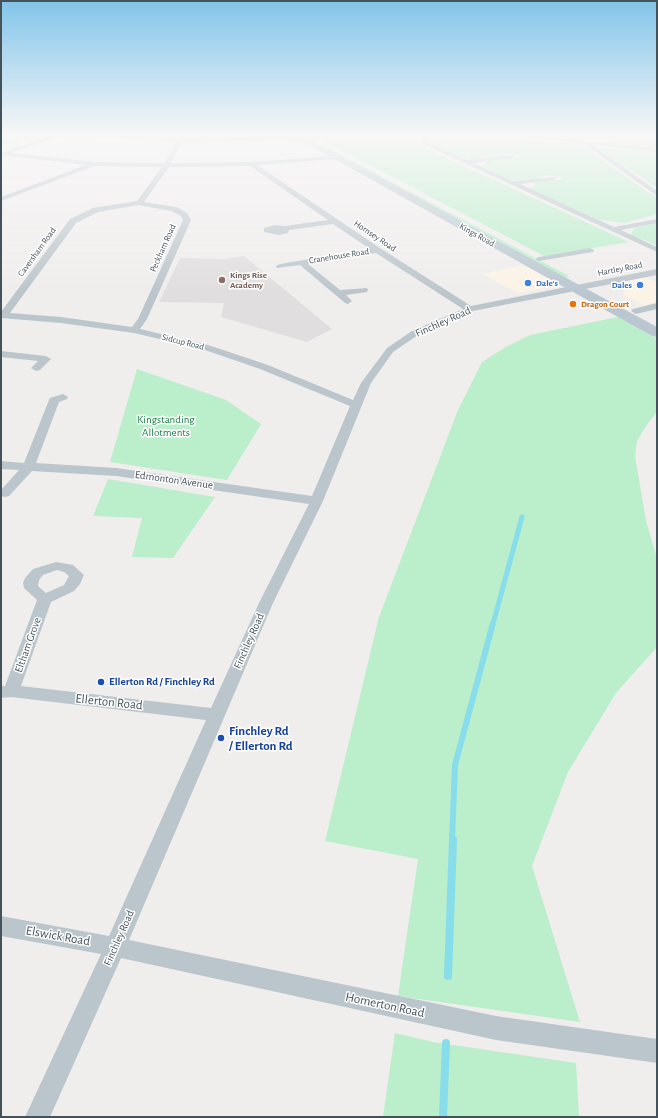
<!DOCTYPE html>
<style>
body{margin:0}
#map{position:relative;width:658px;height:1118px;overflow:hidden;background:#f0eded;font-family:"Alegreya Sans",sans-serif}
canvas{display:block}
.frame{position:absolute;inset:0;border:2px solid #45525a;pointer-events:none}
</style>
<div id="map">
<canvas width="658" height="1118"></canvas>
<div class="frame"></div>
</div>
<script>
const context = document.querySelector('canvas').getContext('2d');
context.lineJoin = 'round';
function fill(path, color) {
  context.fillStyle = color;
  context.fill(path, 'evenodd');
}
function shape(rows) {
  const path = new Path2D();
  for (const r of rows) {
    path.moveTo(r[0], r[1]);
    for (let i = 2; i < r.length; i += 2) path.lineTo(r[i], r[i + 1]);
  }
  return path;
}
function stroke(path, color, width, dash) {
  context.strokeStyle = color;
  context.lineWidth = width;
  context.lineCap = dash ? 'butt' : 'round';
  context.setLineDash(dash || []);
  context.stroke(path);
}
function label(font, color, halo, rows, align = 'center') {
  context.font = font + ' "Alegreya Sans",sans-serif';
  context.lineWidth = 3;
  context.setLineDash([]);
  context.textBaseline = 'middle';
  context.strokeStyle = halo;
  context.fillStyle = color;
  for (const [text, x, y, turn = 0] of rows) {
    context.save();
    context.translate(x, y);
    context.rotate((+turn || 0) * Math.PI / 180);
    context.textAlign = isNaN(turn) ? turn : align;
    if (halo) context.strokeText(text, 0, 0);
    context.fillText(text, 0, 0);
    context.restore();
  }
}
const commercial = shape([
 [523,265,548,279,543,289,518,293,483,274],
 [645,277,657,283,657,302,644,305,623,295,628,280]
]);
const education = shape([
 [244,256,332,329,307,342,221,317,224,303,159,302,180,258,226,259]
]);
const green = shape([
 [1,136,31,136,33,138,17,144,1,146],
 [301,136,306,136,569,276,565,278],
 [325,136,415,136,416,141,425,148,629,242,544,256,324,141],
 [429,136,506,136,570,143,584,148,657,198,657,214,625,223,600,220,529,189,535,186,534,182,548,180,558,180,563,179,561,177,548,175,531,180,516,178,527,180,511,180,507,178,511,178,505,178,481,166,486,164,485,160,517,158,521,155,509,153,482,158,475,157,479,159,475,160,463,159,434,145,430,141],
 [534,136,653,136,657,139,657,149],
 [605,147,657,153,657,188,598,149],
 [657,223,657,245,631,235,634,228],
 [618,317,657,339,657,412,648,423,637,441,635,456,646,521,657,558,657,647,616,693,568,772,532,866,580,1022,398,996,418,859,325,841,379,617,458,410,482,362,504,348,530,335],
 [137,369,226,400,261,424,227,480,110,462],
 [108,479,215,497,173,558,132,557,142,518,93,516],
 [395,1033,433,1042,576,1063,579,1117,383,1117]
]);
const streamFar2 = shape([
 [493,624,522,517]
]);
const streamFar1 = shape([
 [452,841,455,765,493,623]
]);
const stream = shape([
 [448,976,453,840],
 [443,1117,446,1043]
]);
const street = shape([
 [50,136,60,136,11,153,95,162,165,163,176,142,89,136,129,136,178,139,179,136,185,136,183,139,274,136,292,138,315,138,316,139,313,141,292,142,278,140,181,143,171,163,251,162,335,156,336,157,333,159,257,165,380,248,471,306,657,269,657,275,473,311,418,335,393,352,371,383,323,501,273,603,129,940,496,1016,657,1039,657,1063,496,1040,121,958,50,1117,25,1117,101,954,1,936,1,916,109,936,206,720,11,697,1,698,1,686,5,686,37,600,24,588,23,583,25,578,33,569,56,562,73,565,84,575,80,584,74,591,51,602,21,686,211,708,259,603,309,504,116,476,32,471,9,496,5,497,1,496,1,490,19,470,1,469,1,461,24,463,49,400,50,398,63,394,68,397,67,399,59,402,36,463,116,468,312,496,350,406,260,369,202,349,134,333,61,323,1,318,1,312,70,219,93,208,137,201,162,167,94,166,1,201,1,197,86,165,1,155,1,153,5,152,6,151,50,136],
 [250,166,328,220,285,226,275,225,264,228,264,232,279,235,288,233,289,230,333,224,370,249,280,264,276,266,277,268,300,265,345,303,348,304,352,301,346,295,367,292,368,290,367,288,340,290,308,264,376,253,463,309,412,331,387,348,361,383,353,400,268,365,208,345,140,329,147,319,191,220,187,213,176,207,144,202,169,167,250,166],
 [139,205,171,211,181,216,183,220,138,319,132,327,61,317,10,313,76,223,98,212,139,205],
 [57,570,64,572,69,576,64,585,46,593,38,586,39,580,43,575,57,570],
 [422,136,428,136,428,142,467,160,513,155,513,157,511,158,473,163,513,181,556,177,557,178,554,180,520,184,614,227,657,219,657,223,621,230,657,247,657,252,423,144,422,136],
 [519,136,542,136,657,148,657,152,592,145,657,191,657,196,584,144,519,136],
 [590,248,594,250,593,252,539,261,535,259,539,257,590,248],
 [657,303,657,309,636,314,631,311,633,309,657,303],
 [1,351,46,356,51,359,40,370,36,371,31,368,38,361,1,357,1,351]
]);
const secondary = shape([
 [293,136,304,136,657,327,657,337,652,336,293,136]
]);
const markers = [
 [222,280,4,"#8d6e63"],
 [528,283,4,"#3f7fe0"],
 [640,285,4,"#3f7fe0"],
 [573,304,4,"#e8710a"],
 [101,682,4,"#1a4fb4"],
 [221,738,4,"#1a4fb4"]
];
const farStreetnames = [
 ["Kings Road",477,235,29],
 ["Hornsey Road",375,236,34],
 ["Peckham Road",163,248,-66],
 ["Caversham Road",37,252,-54],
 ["Cranehouse Road",339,256,-9],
 ["Hartley Road",620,269,-11],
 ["Sidcup Road",183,342,14]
];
const farEducationnames = [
 ["Kings Rise",230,275],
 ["Academy",230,285]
];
const farShopnames = [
 ["Dale's",536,283],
 ["Dales",632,285,"right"]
];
const farFoodnames = [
 ["Dragon Court",581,304]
];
const streetNames = [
 ["Finchley Road",443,322,-24],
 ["Edmonton Avenue",174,480,8],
 ["Finchley Road",249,641,-66],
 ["Eltham Grove",28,645,-70],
 ["Finchley Road",119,938,-66]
];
const parkNames = [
 ["Kingstanding",166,420],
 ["Allotments",166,433]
];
const transitNames = [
 ["Ellerton Rd / Finchley Rd",109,682]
];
const nearStreetnames = [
 ["Ellerton Road",109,702,6],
 ["Elswick Road",58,936,10],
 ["Homerton Road",385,1005,12]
];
const nearTransitnames = [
 ["Finchley Rd",229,731],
 ["/ Ellerton Rd",229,746]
];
fill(commercial, '#fbf3e5');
fill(education, '#e1dedf');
fill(green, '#bbeecb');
stroke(streamFar2, '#88ddea', 5);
stroke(streamFar1, '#88ddea', 6);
stroke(stream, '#88ddea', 8);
fill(street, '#bbc6cc');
fill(secondary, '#bac7d1');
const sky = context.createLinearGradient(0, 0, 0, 293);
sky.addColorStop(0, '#81c4e9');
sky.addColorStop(0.46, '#f8f7f7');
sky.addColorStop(1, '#f8f7f700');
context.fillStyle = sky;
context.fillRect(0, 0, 658, 293);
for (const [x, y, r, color] of markers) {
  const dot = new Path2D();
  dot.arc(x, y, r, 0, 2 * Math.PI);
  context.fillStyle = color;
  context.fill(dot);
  stroke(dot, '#fff', 1.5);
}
label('9px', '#45525a', '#fff', farStreetnames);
label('bold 9px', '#785e54', '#fff', farEducationnames, 'left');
label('bold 9px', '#366cbe', '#fff', farShopnames, 'left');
label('bold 9px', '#c56008', '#fff', farFoodnames, 'left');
label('11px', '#45525a', '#fff', streetNames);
label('11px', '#177a41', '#fff', parkNames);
label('bold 11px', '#164399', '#fff', transitNames, 'left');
label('13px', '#45525a', '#fff', nearStreetnames);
label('bold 13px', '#164399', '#fff', nearTransitnames, 'left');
</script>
